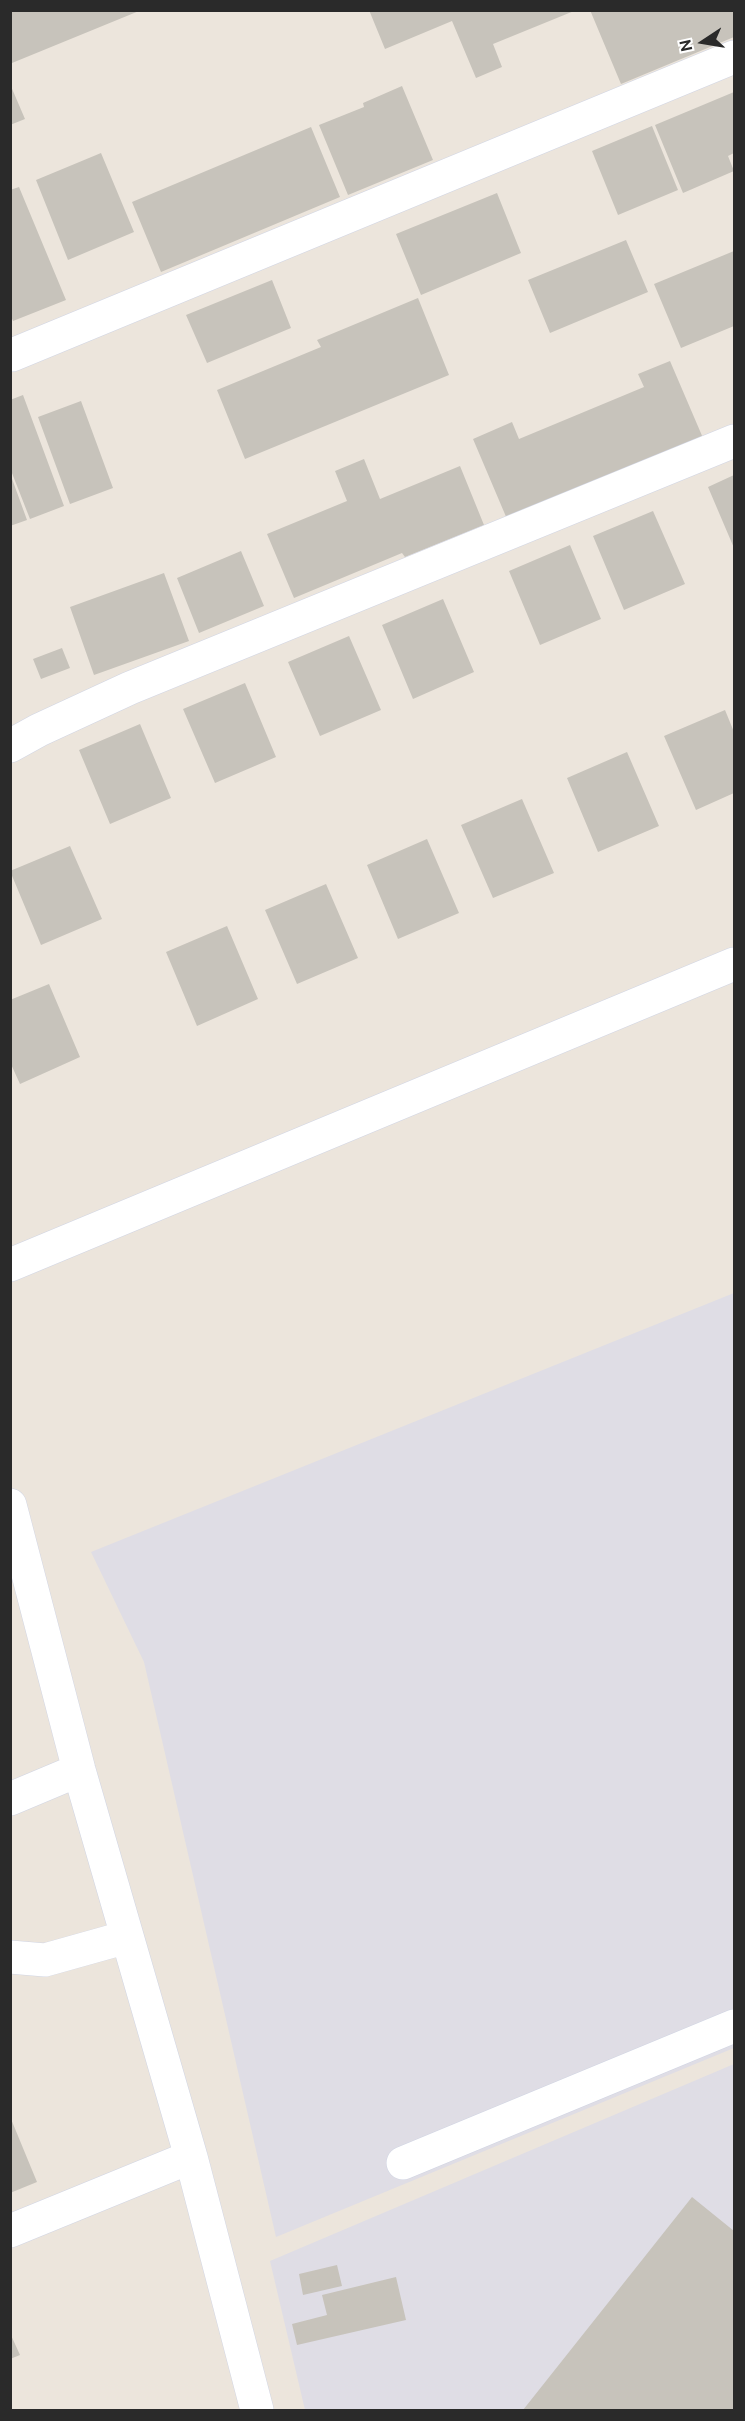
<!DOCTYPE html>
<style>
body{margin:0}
#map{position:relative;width:745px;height:2421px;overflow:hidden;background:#ece5dc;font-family:Ubuntu,sans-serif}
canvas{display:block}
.frame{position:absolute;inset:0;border:12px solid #2a2a2a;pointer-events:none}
.north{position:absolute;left:673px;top:12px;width:60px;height:60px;-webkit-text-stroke:4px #fff;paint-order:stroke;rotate:258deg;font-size:16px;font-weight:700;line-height:24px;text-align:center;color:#2a2a2a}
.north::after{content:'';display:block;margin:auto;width:21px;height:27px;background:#2a2a2a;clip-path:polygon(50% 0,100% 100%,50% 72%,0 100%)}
</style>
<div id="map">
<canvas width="745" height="2421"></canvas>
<div class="frame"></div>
<div class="north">N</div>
</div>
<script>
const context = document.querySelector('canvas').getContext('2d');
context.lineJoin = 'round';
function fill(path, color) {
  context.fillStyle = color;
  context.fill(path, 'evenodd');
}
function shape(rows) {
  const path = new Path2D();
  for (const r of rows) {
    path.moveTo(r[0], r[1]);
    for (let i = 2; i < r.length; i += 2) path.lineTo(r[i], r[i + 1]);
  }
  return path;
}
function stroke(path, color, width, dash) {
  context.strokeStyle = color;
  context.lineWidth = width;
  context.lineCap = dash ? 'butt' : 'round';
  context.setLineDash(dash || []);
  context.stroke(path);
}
const industrial = shape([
 [734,1293,734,2048,276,2237,144,1662,91,1552],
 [734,2064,734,2410,305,2410,270,2261]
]);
const building = shape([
 [10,10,139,10,139,11,12,63],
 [369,10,574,10,574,11,493,44,502,67,476,78,452,21,385,49],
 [590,10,734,10,734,37,621,84],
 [10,84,25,119,10,125],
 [402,86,433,160,348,195,319,125,364,107,363,103],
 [734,92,734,153,728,156,734,171,683,193,655,125],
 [652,126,678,190,618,215,592,151],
 [311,127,340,197,161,272,132,202],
 [101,153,134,232,68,260,36,180],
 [19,187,66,300,13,321,10,314,10,190],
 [497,193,521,253,421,295,396,234],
 [626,240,648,292,550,333,528,280],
 [734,251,734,326,681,348,654,284],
 [272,280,291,328,207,363,186,315],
 [418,298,449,375,245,459,217,390,321,347,317,340],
 [670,361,703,438,507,519,473,439,512,422,519,439,644,387,638,374],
 [23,395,64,506,30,519,10,468,10,400],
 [81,401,113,488,70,504,38,417],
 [364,459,380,499,460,466,484,525,405,557,402,553,294,598,267,534,347,501,335,471],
 [734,475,734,548,708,487],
 [11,476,27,520,10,526,10,477],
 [653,511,685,584,624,610,593,536],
 [570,545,601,619,540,645,509,571],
 [241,551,264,606,199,633,177,578],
 [164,573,189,641,94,675,70,607],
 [443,599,474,672,413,699,382,625],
 [349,636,381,710,320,736,288,662],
 [62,648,70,668,41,679,33,659],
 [245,683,276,757,215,783,183,709],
 [725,710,734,732,734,793,696,810,664,736],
 [140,724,171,798,110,824,79,750],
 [627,752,659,826,598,852,567,778],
 [522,799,554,873,493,898,461,825],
 [427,839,459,913,398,939,367,865],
 [70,846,102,919,41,945,10,871],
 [326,884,358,958,297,984,265,910],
 [227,926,258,999,197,1026,166,952],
 [49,984,80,1057,20,1084,10,1062,10,1000],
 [11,2119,37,2182,10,2193,10,2120],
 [692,2197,734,2231,734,2410,523,2410],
 [337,2265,342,2286,303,2295,299,2274],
 [396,2277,406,2320,297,2345,292,2324,327,2315,322,2295],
 [10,2333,20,2355,10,2359]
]);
const minor = shape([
 [12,355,734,57],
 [10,746,39,730,130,688,734,441],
 [10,1265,734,964],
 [10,1505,79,1770,191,2157,257,2410],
 [10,1799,79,1770],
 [10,1957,45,1960,127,1937],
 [403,2163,734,2026],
 [10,2231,191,2157]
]);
fill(industrial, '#dfdde5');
fill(building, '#c7c3bb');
stroke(minor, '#d1d5e3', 34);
stroke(minor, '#fff', 33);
</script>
